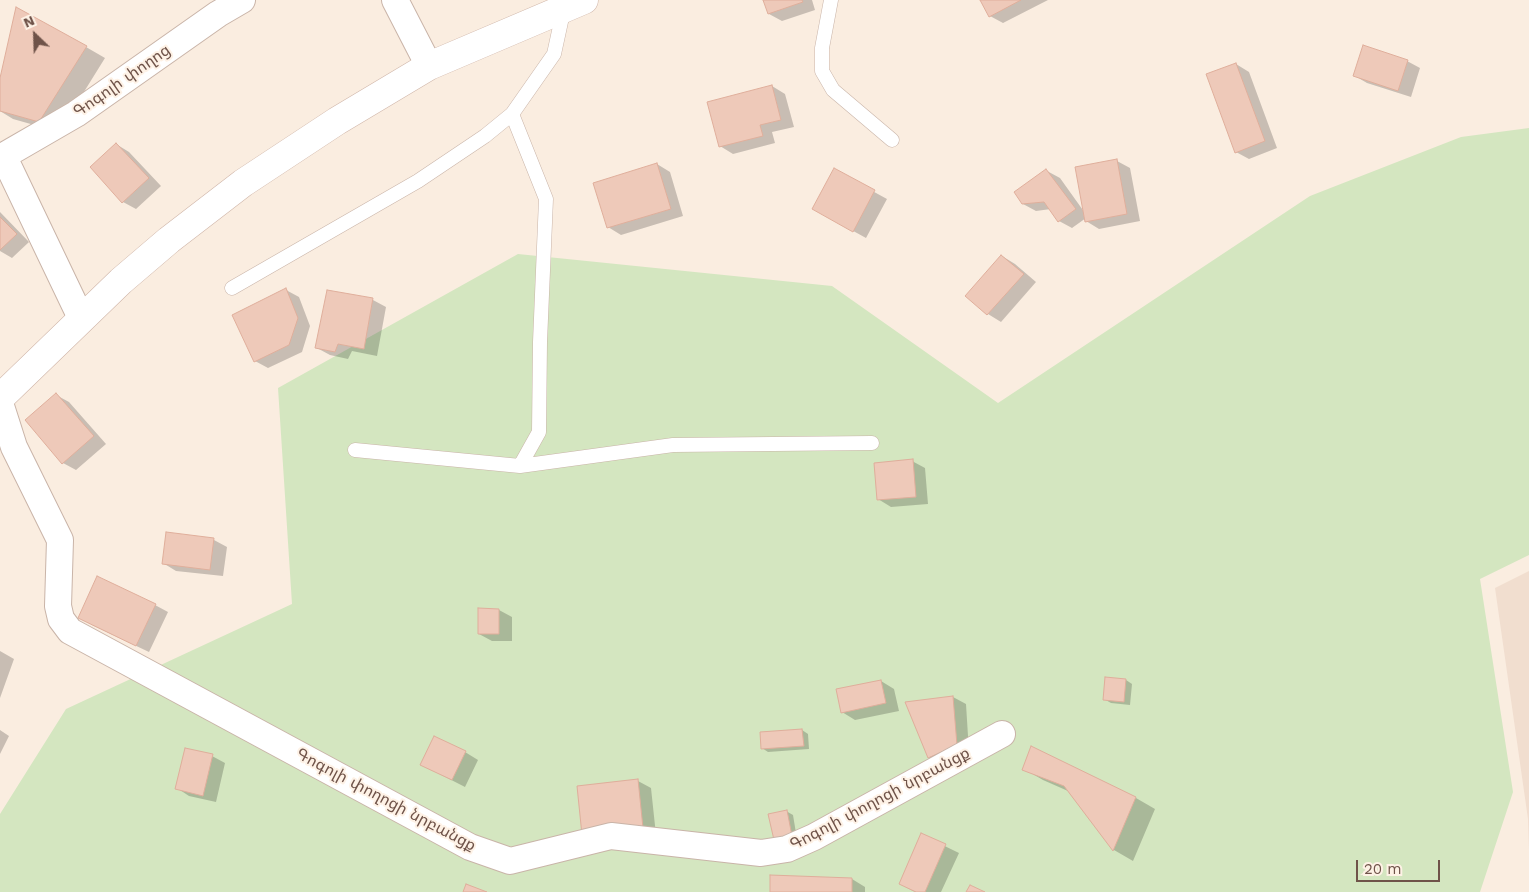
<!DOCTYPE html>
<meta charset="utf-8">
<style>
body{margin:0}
#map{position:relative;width:1529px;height:892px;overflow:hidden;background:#faede0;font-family:"Work Sans",sans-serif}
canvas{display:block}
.north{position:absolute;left:10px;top:10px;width:50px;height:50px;-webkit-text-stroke:4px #fef2e6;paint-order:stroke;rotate:336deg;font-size:14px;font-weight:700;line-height:20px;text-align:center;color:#6f5349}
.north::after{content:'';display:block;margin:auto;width:18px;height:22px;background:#6f5349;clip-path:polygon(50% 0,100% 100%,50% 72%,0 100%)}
.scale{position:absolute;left:1356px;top:860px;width:84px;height:22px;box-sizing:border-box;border:2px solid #6f5349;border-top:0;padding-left:6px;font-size:15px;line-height:18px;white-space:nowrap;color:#6f5349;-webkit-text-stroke:4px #fef2e6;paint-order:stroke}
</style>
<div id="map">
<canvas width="1529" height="892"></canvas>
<div class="north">N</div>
<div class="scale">20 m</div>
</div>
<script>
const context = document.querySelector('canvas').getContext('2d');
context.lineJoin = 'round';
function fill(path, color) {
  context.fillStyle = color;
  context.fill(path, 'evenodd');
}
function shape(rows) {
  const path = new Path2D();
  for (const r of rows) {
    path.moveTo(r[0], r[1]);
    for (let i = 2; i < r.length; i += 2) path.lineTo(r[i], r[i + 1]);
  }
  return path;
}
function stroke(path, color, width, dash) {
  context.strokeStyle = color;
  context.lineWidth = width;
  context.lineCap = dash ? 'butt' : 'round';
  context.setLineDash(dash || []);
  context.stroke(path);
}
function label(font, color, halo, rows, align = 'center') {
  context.font = font + ' "Work Sans","Noto Sans Armenian",sans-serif';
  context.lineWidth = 4;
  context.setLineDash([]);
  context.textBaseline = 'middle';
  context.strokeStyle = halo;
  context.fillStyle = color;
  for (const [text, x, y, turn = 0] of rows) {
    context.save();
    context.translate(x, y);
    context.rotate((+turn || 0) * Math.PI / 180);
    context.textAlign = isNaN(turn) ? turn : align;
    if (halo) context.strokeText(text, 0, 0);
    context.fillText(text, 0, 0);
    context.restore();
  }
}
const residential = shape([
 [1529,571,1529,850,1528,819,1495,588]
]);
const green = shape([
 [1529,128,1529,555,1480,579,1513,792,1480,892,0,892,0,814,66,709,292,604,278,388,518,254,832,286,998,403,1310,196,1461,137]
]);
const shadow = shape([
 [764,0,812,0,815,10,782,21,769,14],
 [981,0,1048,0,1003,23,990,16],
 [86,47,105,58,59,132,13,119,0,111,0,83],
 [1407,61,1420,68,1411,97,1367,83,1355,76],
 [1236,64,1249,72,1277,148,1249,159,1236,152],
 [772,86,785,94,794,127,772,132,775,143,733,154,720,146],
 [116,144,129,152,161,186,136,209,123,202],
 [1117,161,1130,168,1140,221,1099,229,1086,221,1086,218,1072,228,1059,221,1051,209,1036,211,1023,204,1047,171,1060,178,1085,213],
 [657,164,670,172,683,216,621,235,608,227],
 [834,170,887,199,866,238,826,216],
 [0,212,29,242,12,258,0,251],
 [1002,256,1015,264,1036,282,1001,322,988,314,967,296],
 [286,290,299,297,310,326,302,352,268,368,255,361],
 [328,291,373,300,386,307,377,356,352,351,348,359,330,355,317,348],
 [56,395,69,402,106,444,76,470,63,463],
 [912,461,925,468,928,504,891,507,878,499],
 [214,540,227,547,223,576,176,571,163,563],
 [155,605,168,612,149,652,92,625],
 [479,609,499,610,512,617,512,641,492,641,479,634],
 [0,651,14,659,0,698],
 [1126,680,1132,684,1130,705,1111,703,1104,699],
 [881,681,894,689,899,711,855,720,842,712],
 [953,697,966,704,969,752,942,765,929,757],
 [0,730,9,736,0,754],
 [802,730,808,734,809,749,768,752,762,748,761,733],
 [465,752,478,760,465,787,422,765],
 [212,756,225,763,216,802,189,796,177,788],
 [1024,769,1136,798,1155,809,1133,861,1114,850,1068,791,1043,780],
 [638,781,651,788,656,835,596,841],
 [786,811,793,815,797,839,781,842],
 [922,835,959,853,941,892,915,892,900,884],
 [852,879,865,887,865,892,771,892]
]);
const building = shape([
 [763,0,802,0,803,2,768,14,763,0],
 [980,0,1021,0,989,17,980,0],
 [16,7,87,46,39,122,0,111,0,78,16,7],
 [1363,45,1408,60,1398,91,1353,76,1363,45],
 [1236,63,1265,141,1235,153,1206,74,1236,63],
 [772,85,781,120,760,125,763,136,719,147,707,102,772,85],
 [116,143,149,178,122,203,90,167,116,143],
 [1117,159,1127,214,1085,222,1075,167,1117,159],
 [657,163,671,209,607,228,593,183,657,163],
 [834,168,875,190,853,232,812,209,834,168],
 [1046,169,1076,209,1058,222,1044,202,1022,204,1014,192,1046,169],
 [0,217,17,234,0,250,0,217],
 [1001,255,1024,274,987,315,965,296,1001,255],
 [286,288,298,318,289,345,254,362,232,315,286,288],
 [327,290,373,298,364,349,338,344,335,352,315,348,327,290],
 [56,393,94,436,62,464,25,420,56,393],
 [913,459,916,497,877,500,874,463,913,459],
 [166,532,214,538,210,570,162,564,166,532],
 [97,576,156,604,136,646,78,618,97,576],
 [478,608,499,609,499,634,478,634,478,608],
 [1105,677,1126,679,1124,702,1103,700,1105,677],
 [881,680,886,703,841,713,836,689,881,680],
 [953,696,957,745,928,758,905,702,953,696],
 [802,729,804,746,761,749,760,732,802,729],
 [434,736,466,751,452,780,420,765,434,736],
 [1031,746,1136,797,1113,851,1064,786,1022,770,1031,746],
 [185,748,213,754,203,796,175,789,185,748],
 [638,779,643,828,582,835,577,786,638,779],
 [787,810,792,836,774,840,768,814,787,810],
 [921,833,946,844,925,892,916,892,899,884,921,833],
 [770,875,852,878,852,892,770,892,770,875],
 [466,884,487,892,463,892,466,884],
 [970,885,985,892,966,892,970,885]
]);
const lane = shape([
 [831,0,822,48,822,71,833,90,892,140],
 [512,114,546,199,540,342,539,432,520,466],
 [232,288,418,181,485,136,512,114,554,54,564,8],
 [355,450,520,466,673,445,872,443]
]);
const street = shape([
 [395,0,429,66],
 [4,157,81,318],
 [0,158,76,114,218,14,242,0],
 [0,403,14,447,60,540,58,606,61,619,70,631,470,847,510,861,611,836,761,853,787,849,814,837,1002,734]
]);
const secondary = shape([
 [0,398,121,281,169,240,243,183,337,121,429,66,584,0]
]);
const streetNames = [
 ["Գոգոլի փողոց",122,81,-35],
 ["Գոգոլի փողոցի նրբանցք",880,799,-28],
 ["Գոգոլի փողոցի նրբանցք",386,800,28]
];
fill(residential, '#f1decf');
fill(green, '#d4e6c0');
fill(shadow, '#0003');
fill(building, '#eec9b9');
stroke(building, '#dfae9b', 1);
stroke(lane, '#c9b4a8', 15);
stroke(street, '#c9b4a8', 28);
stroke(secondary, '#cfb5a8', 29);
stroke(lane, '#fff', 14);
stroke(street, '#fff', 26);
stroke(secondary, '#fff', 28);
label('16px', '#6f5349', '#fef2e6', streetNames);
</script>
